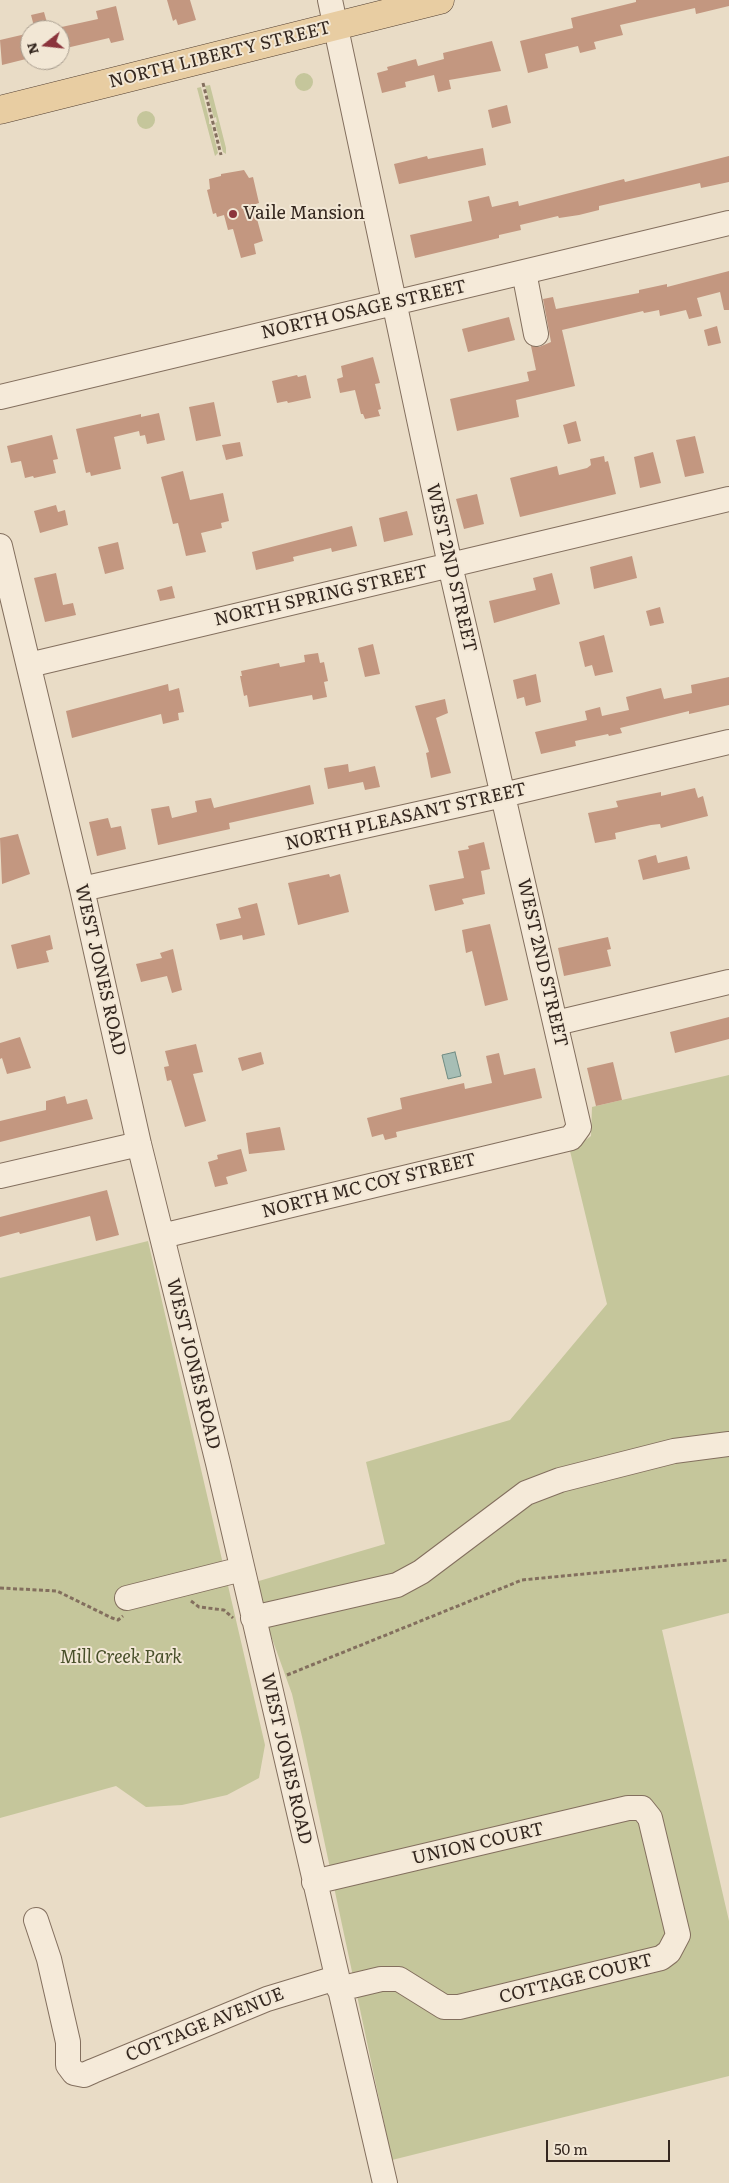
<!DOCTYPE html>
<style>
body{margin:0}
#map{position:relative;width:729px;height:2183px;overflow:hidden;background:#e9dcc6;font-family:Literata,serif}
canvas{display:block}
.north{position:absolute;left:20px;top:20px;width:50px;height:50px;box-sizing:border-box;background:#f2e7d5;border:1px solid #a69b8d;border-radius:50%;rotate:254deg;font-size:14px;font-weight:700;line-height:20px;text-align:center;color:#352820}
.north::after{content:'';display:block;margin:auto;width:18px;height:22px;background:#8b343c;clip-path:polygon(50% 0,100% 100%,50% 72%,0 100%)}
.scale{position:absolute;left:546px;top:2140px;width:124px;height:22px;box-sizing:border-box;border:2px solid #352820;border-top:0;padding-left:6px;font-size:15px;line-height:18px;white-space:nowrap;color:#352820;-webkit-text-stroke:4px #f2e7d5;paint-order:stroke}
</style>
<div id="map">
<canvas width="729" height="2183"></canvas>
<div class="north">N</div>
<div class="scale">50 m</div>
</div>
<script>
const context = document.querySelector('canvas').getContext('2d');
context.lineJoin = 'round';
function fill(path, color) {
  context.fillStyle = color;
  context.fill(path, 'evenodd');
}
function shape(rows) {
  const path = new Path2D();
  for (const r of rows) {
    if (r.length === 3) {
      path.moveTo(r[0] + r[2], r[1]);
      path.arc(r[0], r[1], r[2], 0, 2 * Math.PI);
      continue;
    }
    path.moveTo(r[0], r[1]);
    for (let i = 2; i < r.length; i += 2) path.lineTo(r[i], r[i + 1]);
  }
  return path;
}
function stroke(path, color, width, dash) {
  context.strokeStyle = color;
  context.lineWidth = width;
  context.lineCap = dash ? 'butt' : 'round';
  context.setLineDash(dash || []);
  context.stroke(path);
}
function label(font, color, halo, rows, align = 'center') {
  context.font = font + ' Literata,serif';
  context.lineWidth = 4;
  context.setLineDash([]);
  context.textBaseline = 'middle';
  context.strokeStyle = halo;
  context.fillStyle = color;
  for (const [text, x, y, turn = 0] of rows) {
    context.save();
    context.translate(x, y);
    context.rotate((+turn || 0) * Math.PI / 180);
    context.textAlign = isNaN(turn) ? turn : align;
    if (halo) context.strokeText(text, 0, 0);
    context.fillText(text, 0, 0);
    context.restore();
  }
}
const green = shape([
 [304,82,9],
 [210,85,226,148,226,154,223,152,215,123,217,122,216,117,214,118,205,86],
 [201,87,209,119,209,124,211,124,218,153,215,156,197,88],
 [146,120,9],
 [729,1075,729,1613,662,1630,729,1921,729,2076,392,2160,303,1741,292,1694,252,1583,385,1544,366,1462,510,1420,607,1304,570,1151,591,1136,592,1107],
 [148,1241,265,1745,259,1778,227,1795,182,1805,146,1807,116,1786,0,1818,0,1278]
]);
const water = shape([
 [455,1052,461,1076,448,1079,442,1055,455,1052]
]);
const building = shape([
 [167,0,190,0,196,20,178,25,176,19,173,21],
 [636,0,729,0,729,6,696,14,695,8,620,25,623,35,594,42,596,49,580,53,578,46,545,54,548,68,528,73,520,41,573,28,571,18,636,2],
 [116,6,124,40,111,43,109,38,62,49,60,30,57,28,98,19,96,11],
 [44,12,49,30,35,30,31,15],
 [30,33,30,58,2,65,0,40],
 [492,41,501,71,449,80,451,89,438,92,434,75,405,82,406,87,382,93,377,73,388,70,387,67,416,59,418,66,444,59,443,53],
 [507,105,511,123,492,128,488,110],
 [483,148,486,165,399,184,394,164,427,156,428,159],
 [729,156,729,182,701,188,700,183,599,206,599,210,579,215,559,218,558,216,520,225,521,230,499,235,499,238,415,258,410,235,472,221,468,201,489,196,492,207,518,201,519,206,624,179,625,182],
 [244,170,249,178,253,177,259,203,256,204,257,208,254,208,263,241,254,244,256,254,241,258,233,229,228,230,224,215,217,217,216,213,213,214,207,190,210,189,209,179,221,176,221,174],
 [729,271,729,310,724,310,720,292,697,298,702,316,689,319,686,310,660,316,659,310,644,313,643,311,562,330,575,386,516,400,519,417,457,431,450,399,529,381,527,372,536,370,531,346,539,347,551,342,543,299,553,297,556,309,639,293,639,290,667,284,667,287],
 [509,317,515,340,468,352,462,329],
 [717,326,721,343,708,346,704,330],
 [373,357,380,383,375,384,381,409,378,410,380,416,365,419,363,414,361,414,355,390,340,393,337,379,343,377,341,366],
 [297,375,298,377,306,375,311,398,288,403,287,401,277,403,272,381],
 [214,402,221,436,196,441,189,407],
 [159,413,165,440,147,444,145,435,140,436,139,431,114,437,121,469,91,476,90,472,86,473,76,429,141,414,141,417],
 [576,421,581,441,568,444,563,425],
 [52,435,58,459,53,460,56,473,34,478,33,476,25,478,21,461,11,463,7,446],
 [695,436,704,473,685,477,676,440],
 [240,442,243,456,226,460,222,445],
 [653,452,661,483,640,488,634,457],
 [604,456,605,462,608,461,616,494,520,517,510,478,557,466,559,475,587,468,591,465,590,459],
 [183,471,190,500,223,493,229,521,221,523,222,528,201,533,206,552,186,556,178,523,173,524,161,477],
 [477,494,484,524,464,529,456,499],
 [56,505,58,512,65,510,68,525,40,533,34,511],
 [407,511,413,535,384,542,379,518],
 [352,526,357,546,332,552,331,548,293,557,294,561,256,570,252,552],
 [118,542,124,569,105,574,98,547],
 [632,556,637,578,594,589,590,567],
 [56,573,63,605,73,603,76,615,45,622,34,578],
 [552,573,560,604,494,623,489,601,536,590,533,578],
 [172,586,175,598,160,601,157,590],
 [660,607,664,623,650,626,646,611],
 [604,635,613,672,595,676,592,665,585,667,579,642],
 [373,644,380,674,365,677,358,648],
 [318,653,320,663,324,662,328,681,324,682,327,697,313,700,312,695,249,707,247,695,244,696,240,676,242,676,241,671,279,663,280,667,305,662,304,655],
 [536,674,541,702,526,706,524,697,517,699,513,680],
 [729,677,729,705,689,714,689,711,620,728,622,733,609,736,608,734,575,741,576,746,541,754,535,732,587,720,585,711,600,707,602,716,629,710,626,697,661,688,664,699,692,693,691,685],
 [168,684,169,691,179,688,184,712,178,713,179,720,163,724,161,714,72,738,66,711],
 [445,699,448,713,436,718,451,773,431,778,426,753,429,752,415,706],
 [348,764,349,772,375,766,380,787,365,790,363,782,328,789,324,768],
 [310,785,314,804,229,823,230,829,158,845,151,809,169,806,172,818,197,812,195,801,211,798,214,808],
 [695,788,698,798,703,796,708,816,661,828,660,824,651,825,615,833,616,839,595,843,588,813,618,807,616,801,661,792,661,796],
 [108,818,111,828,121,826,126,849,97,856,89,822],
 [18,834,30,874,2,884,0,838],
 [484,842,490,869,481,871,485,894,462,899,464,904,435,911,429,885,464,878,458,851,469,849,468,846],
 [656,855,658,863,687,856,690,869,643,880,638,860],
 [329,874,330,877,340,874,349,912,298,925,288,883],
 [257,903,265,935,243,940,242,935,220,940,216,924,241,918,238,908],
 [490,924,508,1000,485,1006,472,951,466,953,462,930],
 [50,935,53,949,46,951,49,962,17,969,11,945],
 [608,937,611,949,607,950,611,966,564,976,558,948],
 [173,949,182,990,172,993,167,976,141,982,136,964,162,958,160,953],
 [729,1017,729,1039,675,1053,670,1032],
 [20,1037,31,1068,7,1074,2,1058,0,1059,0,1043],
 [196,1044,203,1072,193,1074,206,1121,185,1127,171,1080,167,1081,164,1067,169,1066,165,1051],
 [261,1052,264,1064,242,1071,238,1058],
 [499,1053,504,1075,535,1068,542,1098,396,1132,397,1137,385,1140,383,1134,372,1137,367,1118,402,1109,400,1098,464,1083,465,1089,492,1083,486,1056],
 [613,1062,622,1100,596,1106,587,1068],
 [65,1096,67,1104,87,1099,93,1119,0,1142,0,1121,46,1110,46,1101],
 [280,1127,285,1150,249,1154,246,1133],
 [241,1149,247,1171,226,1177,228,1184,215,1187,208,1162,218,1159,217,1155],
 [107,1190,119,1235,96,1241,90,1216,20,1234,19,1232,0,1237,0,1217]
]);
const path = shape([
 [203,83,221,155],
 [0,1588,57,1591,112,1618,118,1620,123,1616],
 [191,1601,199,1607,224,1610,233,1618],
 [287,1675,522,1580,729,1560]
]);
const minor = shape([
 [524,272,536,334],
 [0,397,729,223],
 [0,546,82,889,139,1144,218,1463,385,2183],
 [29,665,729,499],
 [82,889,503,795,729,742],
 [556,1023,729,982],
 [0,1176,139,1144],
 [162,1236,571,1138,579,1127,450,565,330,0],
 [127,1598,242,1569],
 [253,1618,397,1585,421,1572,526,1493,560,1480,674,1451,729,1444],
 [314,1882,628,1808,642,1808,650,1818,678,1935,669,1952,661,1958,459,2007,444,2007,399,1979,381,1979,339,1989],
 [36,1920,49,1959,68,2042,68,2065,74,2073,84,2075,93,2071,267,1999,336,1978]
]);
const major = shape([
 [0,110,440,0]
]);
const markers = [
 [233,214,5,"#8b343c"]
];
const streetNames = [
 ["NORTH LIBERTY STREET",220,55,-14],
 ["NORTH OSAGE STREET",364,310,-13],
 ["WEST 2ND STREET",451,568,77],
 ["NORTH SPRING STREET",321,596,-13],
 ["NORTH PLEASANT STREET",406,817,-13],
 ["WEST 2ND STREET",542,963,77],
 ["WEST JONES ROAD",100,970,77],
 ["NORTH MC COY STREET",369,1186,-14],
 ["WEST JONES ROAD",193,1364,76],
 ["WEST JONES ROAD",286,1759,77],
 ["UNION COURT",478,1844,-13],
 ["COTTAGE COURT",576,1979,-14],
 ["COTTAGE AVENUE",205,2025,-22]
];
const poiNames = [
 ["Vaile Mansion",243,214]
];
const parkNames = [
 ["Mill Creek Park",121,1658]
];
fill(green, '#c5c69b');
fill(water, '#a7beb5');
stroke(water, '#6f8b82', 1);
fill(building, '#c39780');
stroke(minor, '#836f5e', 26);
stroke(major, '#513e32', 29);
stroke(path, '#836f5e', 3, [4, 2.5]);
stroke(minor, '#f5ead9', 24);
stroke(major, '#e8cda2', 28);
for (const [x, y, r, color] of markers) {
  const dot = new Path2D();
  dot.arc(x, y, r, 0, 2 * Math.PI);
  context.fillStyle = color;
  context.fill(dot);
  stroke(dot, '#f2e7d5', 2);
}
label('18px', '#352820', '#f2e7d5', streetNames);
label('18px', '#352820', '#f2e7d5', poiNames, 'left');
label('italic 18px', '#484f29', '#f2e7d5', parkNames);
</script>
